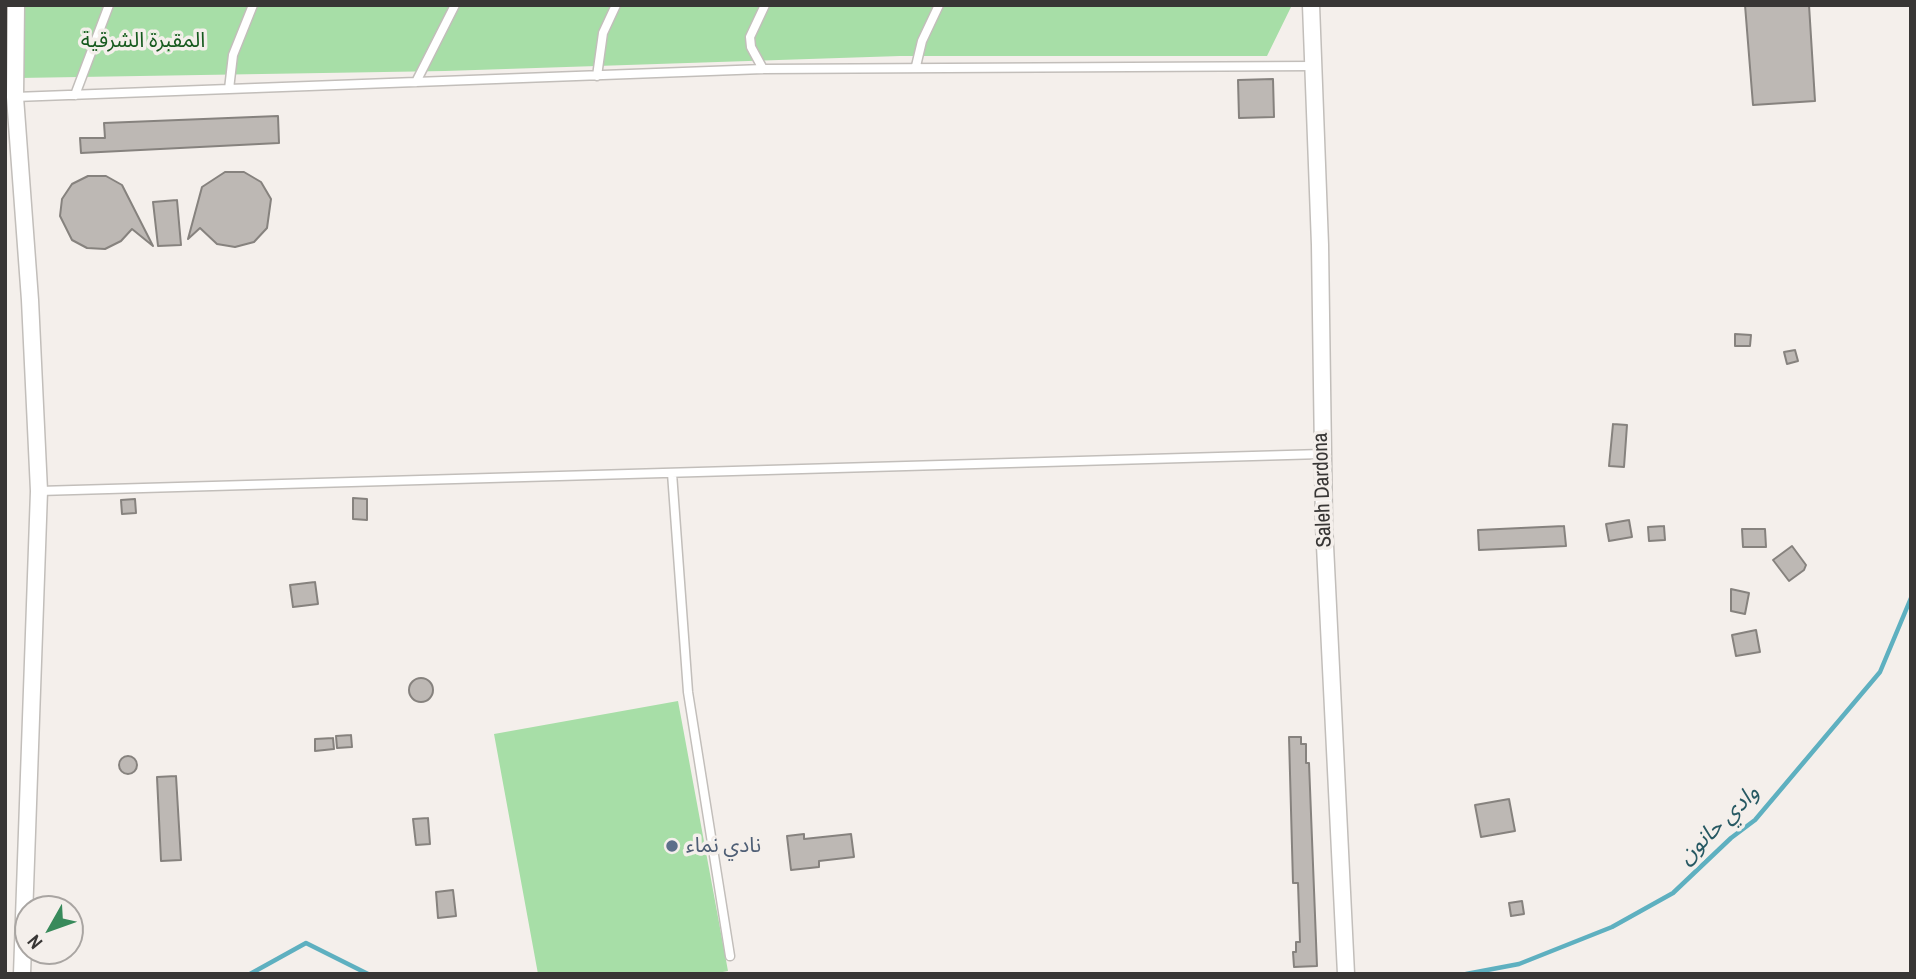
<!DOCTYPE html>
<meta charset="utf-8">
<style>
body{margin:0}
#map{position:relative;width:1916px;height:979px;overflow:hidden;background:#f4efeb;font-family:"Archivo Narrow",sans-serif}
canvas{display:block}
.frame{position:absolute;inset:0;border:7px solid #383635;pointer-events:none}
.north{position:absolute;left:14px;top:895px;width:70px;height:70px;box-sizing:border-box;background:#f4efeb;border:2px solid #a9a5a2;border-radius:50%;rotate:230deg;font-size:19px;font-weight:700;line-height:28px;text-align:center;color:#383635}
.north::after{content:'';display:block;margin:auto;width:24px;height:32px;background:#388a5b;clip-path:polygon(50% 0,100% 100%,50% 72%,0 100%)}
</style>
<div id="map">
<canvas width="1916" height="979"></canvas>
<div class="frame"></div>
<div class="north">N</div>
</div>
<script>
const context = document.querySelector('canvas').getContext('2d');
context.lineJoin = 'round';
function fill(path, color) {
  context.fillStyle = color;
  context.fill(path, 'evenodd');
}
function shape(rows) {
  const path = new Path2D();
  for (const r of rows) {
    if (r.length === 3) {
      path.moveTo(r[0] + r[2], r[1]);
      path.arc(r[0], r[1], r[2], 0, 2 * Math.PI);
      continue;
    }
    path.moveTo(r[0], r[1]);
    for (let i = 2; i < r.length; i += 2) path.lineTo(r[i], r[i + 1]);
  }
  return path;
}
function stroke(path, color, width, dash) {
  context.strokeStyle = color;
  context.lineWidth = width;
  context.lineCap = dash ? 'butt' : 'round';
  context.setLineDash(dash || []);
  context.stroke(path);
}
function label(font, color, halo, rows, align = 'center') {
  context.font = font + ' "Archivo Narrow","Noto Sans Arabic",sans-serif';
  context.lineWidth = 7;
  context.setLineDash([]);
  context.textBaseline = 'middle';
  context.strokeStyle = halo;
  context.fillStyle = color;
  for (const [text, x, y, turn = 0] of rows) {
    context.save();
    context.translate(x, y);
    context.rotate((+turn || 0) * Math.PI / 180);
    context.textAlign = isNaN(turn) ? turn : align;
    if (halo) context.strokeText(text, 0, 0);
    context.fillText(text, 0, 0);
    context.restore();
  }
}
const green = shape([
 [21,5,1292,5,1267,56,900,56,445,71,18,78],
 [678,701,728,971,712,974,538,974,494,734]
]);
const stream = shape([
 [250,974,306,943,368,974],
 [1466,974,1519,964,1612,927,1673,893,1731,838,1755,820,1880,672,1911,598]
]);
const building = shape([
 [1745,5,1809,5,1815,101,1753,105,1745,5],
 [1273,79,1274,117,1239,118,1238,80,1273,79],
 [278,116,279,143,81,153,80,138,105,138,104,123,278,116],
 [225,172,244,172,261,182,271,199,267,228,254,242,235,247,217,244,200,228,188,239,202,187,225,172],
 [88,176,106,176,122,185,153,246,132,229,121,241,105,249,87,248,72,240,60,216,62,199,72,184,88,176],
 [177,200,181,245,158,246,153,202,177,200],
 [1735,334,1751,335,1750,346,1735,346,1735,334],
 [1795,350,1798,361,1787,364,1784,352,1795,350],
 [1613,424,1627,425,1624,467,1609,466,1613,424],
 [353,498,367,499,367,520,353,519,353,498],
 [135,499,136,513,122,514,121,500,135,499],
 [1629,520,1632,537,1609,541,1606,524,1629,520],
 [1564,526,1566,546,1479,550,1478,530,1564,526],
 [1664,526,1665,540,1649,541,1648,527,1664,526],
 [1742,529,1765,529,1766,547,1743,547,1742,529],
 [1792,546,1806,565,1804,570,1789,581,1773,560,1792,546],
 [315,582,318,604,293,607,290,585,315,582],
 [1731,589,1749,593,1745,614,1731,611,1731,589],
 [1756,630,1760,652,1736,656,1732,635,1756,630],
 [421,690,12],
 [351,735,352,747,337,748,336,736,351,735],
 [1289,737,1301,737,1301,744,1306,744,1306,763,1309,763,1317,966,1294,967,1293,952,1296,952,1296,942,1300,942,1298,883,1293,883,1289,737],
 [333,738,334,749,315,751,315,739,333,738],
 [128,765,9],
 [176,776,181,860,161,861,157,777,176,776],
 [1509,799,1515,831,1481,837,1475,805,1509,799],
 [428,818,430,844,416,845,413,819,428,818],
 [804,834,804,839,851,834,854,857,819,861,819,867,791,870,787,836,804,834],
 [453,890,456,916,438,918,436,892,453,890],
 [1522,901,1524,914,1511,916,1509,903,1522,901]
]);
const service = shape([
 [916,66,922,41,939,5],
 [763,69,751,47,750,37,765,5],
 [597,76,603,33,616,5],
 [416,82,455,5],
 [229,89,233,55,253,5],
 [75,95,109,5],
 [15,97,763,69,1314,66],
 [672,473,688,692,730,956],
 [39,491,1322,454]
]);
const minor = shape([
 [16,5,15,97,30,300,39,491,22,974],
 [1311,5,1320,245,1324,525,1346,974]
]);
const markers = [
 [672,846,7,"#5c6f8a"]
];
const parkNames = [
 ["المقبرة الشرقية",143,41]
];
const streetNames = [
 ["Saleh Dardona",1323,490,-92]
];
const serviceNames = [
 ["نادي نماء",686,846]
];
const waterNames = [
 ["وادي حانون",1719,825,-44]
];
fill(green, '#a7dea7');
stroke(stream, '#5eb0c0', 4.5);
fill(building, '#bdb8b4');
stroke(building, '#86827e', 2);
stroke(service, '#c2beba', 11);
stroke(minor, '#c2beba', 19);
stroke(service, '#fff', 8);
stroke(minor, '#fff', 16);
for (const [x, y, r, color] of markers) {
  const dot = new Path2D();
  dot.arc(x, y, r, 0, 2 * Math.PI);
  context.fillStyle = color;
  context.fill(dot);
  stroke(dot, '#f4efeb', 2.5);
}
label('21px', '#175a1f', '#f4efeb', parkNames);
label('21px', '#383635', '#f4efeb', streetNames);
label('21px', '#4e5e75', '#f4efeb', serviceNames, 'left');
label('italic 23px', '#275963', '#f4efeb', waterNames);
</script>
